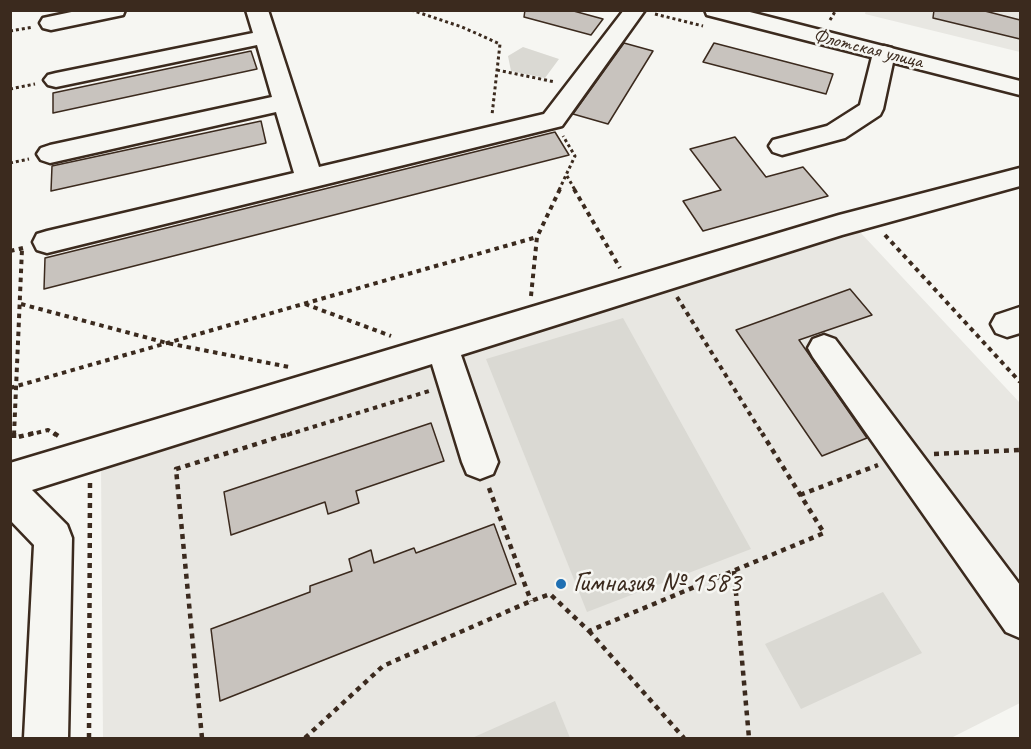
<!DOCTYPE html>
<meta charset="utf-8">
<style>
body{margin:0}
#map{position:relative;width:1031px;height:749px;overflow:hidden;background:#f6f6f2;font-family:Caveat,sans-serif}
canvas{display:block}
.frame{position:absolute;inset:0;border:12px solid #3b2a1e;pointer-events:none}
</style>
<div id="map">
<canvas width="1031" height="749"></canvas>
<div class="frame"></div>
</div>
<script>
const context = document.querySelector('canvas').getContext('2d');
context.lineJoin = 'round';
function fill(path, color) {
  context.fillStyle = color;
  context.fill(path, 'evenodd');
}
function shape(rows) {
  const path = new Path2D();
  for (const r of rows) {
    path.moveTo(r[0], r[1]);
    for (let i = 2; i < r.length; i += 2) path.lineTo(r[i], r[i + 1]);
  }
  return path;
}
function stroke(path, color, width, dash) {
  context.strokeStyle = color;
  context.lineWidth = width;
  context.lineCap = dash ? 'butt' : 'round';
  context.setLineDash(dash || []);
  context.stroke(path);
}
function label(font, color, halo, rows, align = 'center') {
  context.font = font + ' Caveat,sans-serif';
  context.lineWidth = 5;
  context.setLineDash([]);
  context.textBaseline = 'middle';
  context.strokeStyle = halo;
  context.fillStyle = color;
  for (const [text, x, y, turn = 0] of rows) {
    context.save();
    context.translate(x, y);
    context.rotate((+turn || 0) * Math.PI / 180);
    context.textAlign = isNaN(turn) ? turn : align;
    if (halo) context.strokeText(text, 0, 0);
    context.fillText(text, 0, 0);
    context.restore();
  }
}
const built = shape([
 [866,10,1020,11,1020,52,865,14],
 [859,231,1020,403,1020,703,951,738,103,738,101,465]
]);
const green = shape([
 [523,47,559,59,545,78,511,71,508,56],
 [623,318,751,549,587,612,486,359],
 [883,592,922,653,801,709,765,644],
 [555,701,570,738,472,738]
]);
const building = shape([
 [525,10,570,10,603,19,591,35,524,17,525,10],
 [934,10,981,10,1020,20,1020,39,933,18,934,10],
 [624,43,653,51,608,124,573,114,624,43],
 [714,43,833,74,826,94,703,62,714,43],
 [251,51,257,69,53,113,53,93,251,51],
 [261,121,266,143,51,191,52,166,261,121],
 [555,132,569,155,44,289,45,258,555,132],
 [735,137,766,177,803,167,828,196,703,231,683,201,721,190,690,149,735,137],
 [850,289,872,315,799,340,867,438,822,456,736,330,850,289],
 [431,423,444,461,356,491,359,503,337,511,328,514,325,502,231,535,224,492,431,423],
 [494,524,516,584,220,701,211,629,310,592,310,586,352,571,349,559,371,550,374,563,414,548,416,553,494,524]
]);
const pathFar2 = shape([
 [411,10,462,27,500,44,492,115],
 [655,14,703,26],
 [830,20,836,10],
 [10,31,33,27],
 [497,70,555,82],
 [10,89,35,84],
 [10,163,29,159],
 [567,176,575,190],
 [559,190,575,156,563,136]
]);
const pathFar1 = shape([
 [574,189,620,268],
 [885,235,1020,382],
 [10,251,23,248],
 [531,296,537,237,560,189],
 [677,297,763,435],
 [21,304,167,343,289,367],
 [305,304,391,336],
 [10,388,537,237],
 [14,435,22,249],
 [28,435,48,430,56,435],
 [287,435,429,391]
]);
const path = shape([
 [14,433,14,438,34,433],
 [54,433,60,437],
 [934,454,1020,450],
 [489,488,531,601],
 [800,495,878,465],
 [734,571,749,738],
 [589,631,684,738],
 [89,738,90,481],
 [202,738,176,469,292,433],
 [305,738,383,666,531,601,550,594,589,631,824,533,762,433]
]);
const minor = shape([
 [81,10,125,10,123,15,51,30,43,28,40,23,43,18,81,10],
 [246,10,268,10,319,167,544,114,624,10,645,10,562,126,47,253,37,250,33,242,37,234,47,231,294,173,276,112,50,163,41,160,37,154,41,148,50,145,272,97,257,45,56,87,48,85,44,80,48,75,56,73,253,33,246,10],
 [884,46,892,48,895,53,883,109,880,115,845,138,782,155,773,152,769,146,773,140,827,126,860,105,873,53,876,48,884,46],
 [1020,168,1020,186,842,235,461,355,498,462,493,474,480,479,467,474,462,462,432,364,32,490,67,525,72,538,68,738,24,738,34,545,10,520,10,463,839,215,1020,168],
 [1020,307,1020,333,1007,337,996,333,991,324,996,315,1020,307],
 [824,335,835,339,1020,585,1020,638,1006,632,813,357,808,348,813,339,824,335]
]);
const major = shape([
 [705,10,742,10,1020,81,1020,95,707,15,705,10]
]);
const markers = [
 [561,584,6,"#1f6fb2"]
];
const farStreetnames = [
 ["Флотская улица",868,49,14]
];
const nearPoinames = [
 ["Гимназия № 1583",573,584]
];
fill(built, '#e8e7e2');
fill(green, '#dad9d3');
fill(building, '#c8c3be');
stroke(building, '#3b2a1e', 1.5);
stroke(minor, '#3b2a1e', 5);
stroke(major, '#3b2a1e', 5);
stroke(pathFar2, '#3b2a1e', 3, [3, 3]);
stroke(pathFar1, '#3b2a1e', 4, [4.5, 4.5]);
stroke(path, '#3b2a1e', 4.5, [5, 5]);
fill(minor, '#f6f6f2');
fill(major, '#f6f6f2');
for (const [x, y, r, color] of markers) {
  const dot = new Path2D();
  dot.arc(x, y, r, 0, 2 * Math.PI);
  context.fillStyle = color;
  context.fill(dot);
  stroke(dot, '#f6f6f2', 2);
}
label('20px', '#3b2a1e', '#f6f6f2', farStreetnames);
label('28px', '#3b2a1e', '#f6f6f2', nearPoinames, 'left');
</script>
